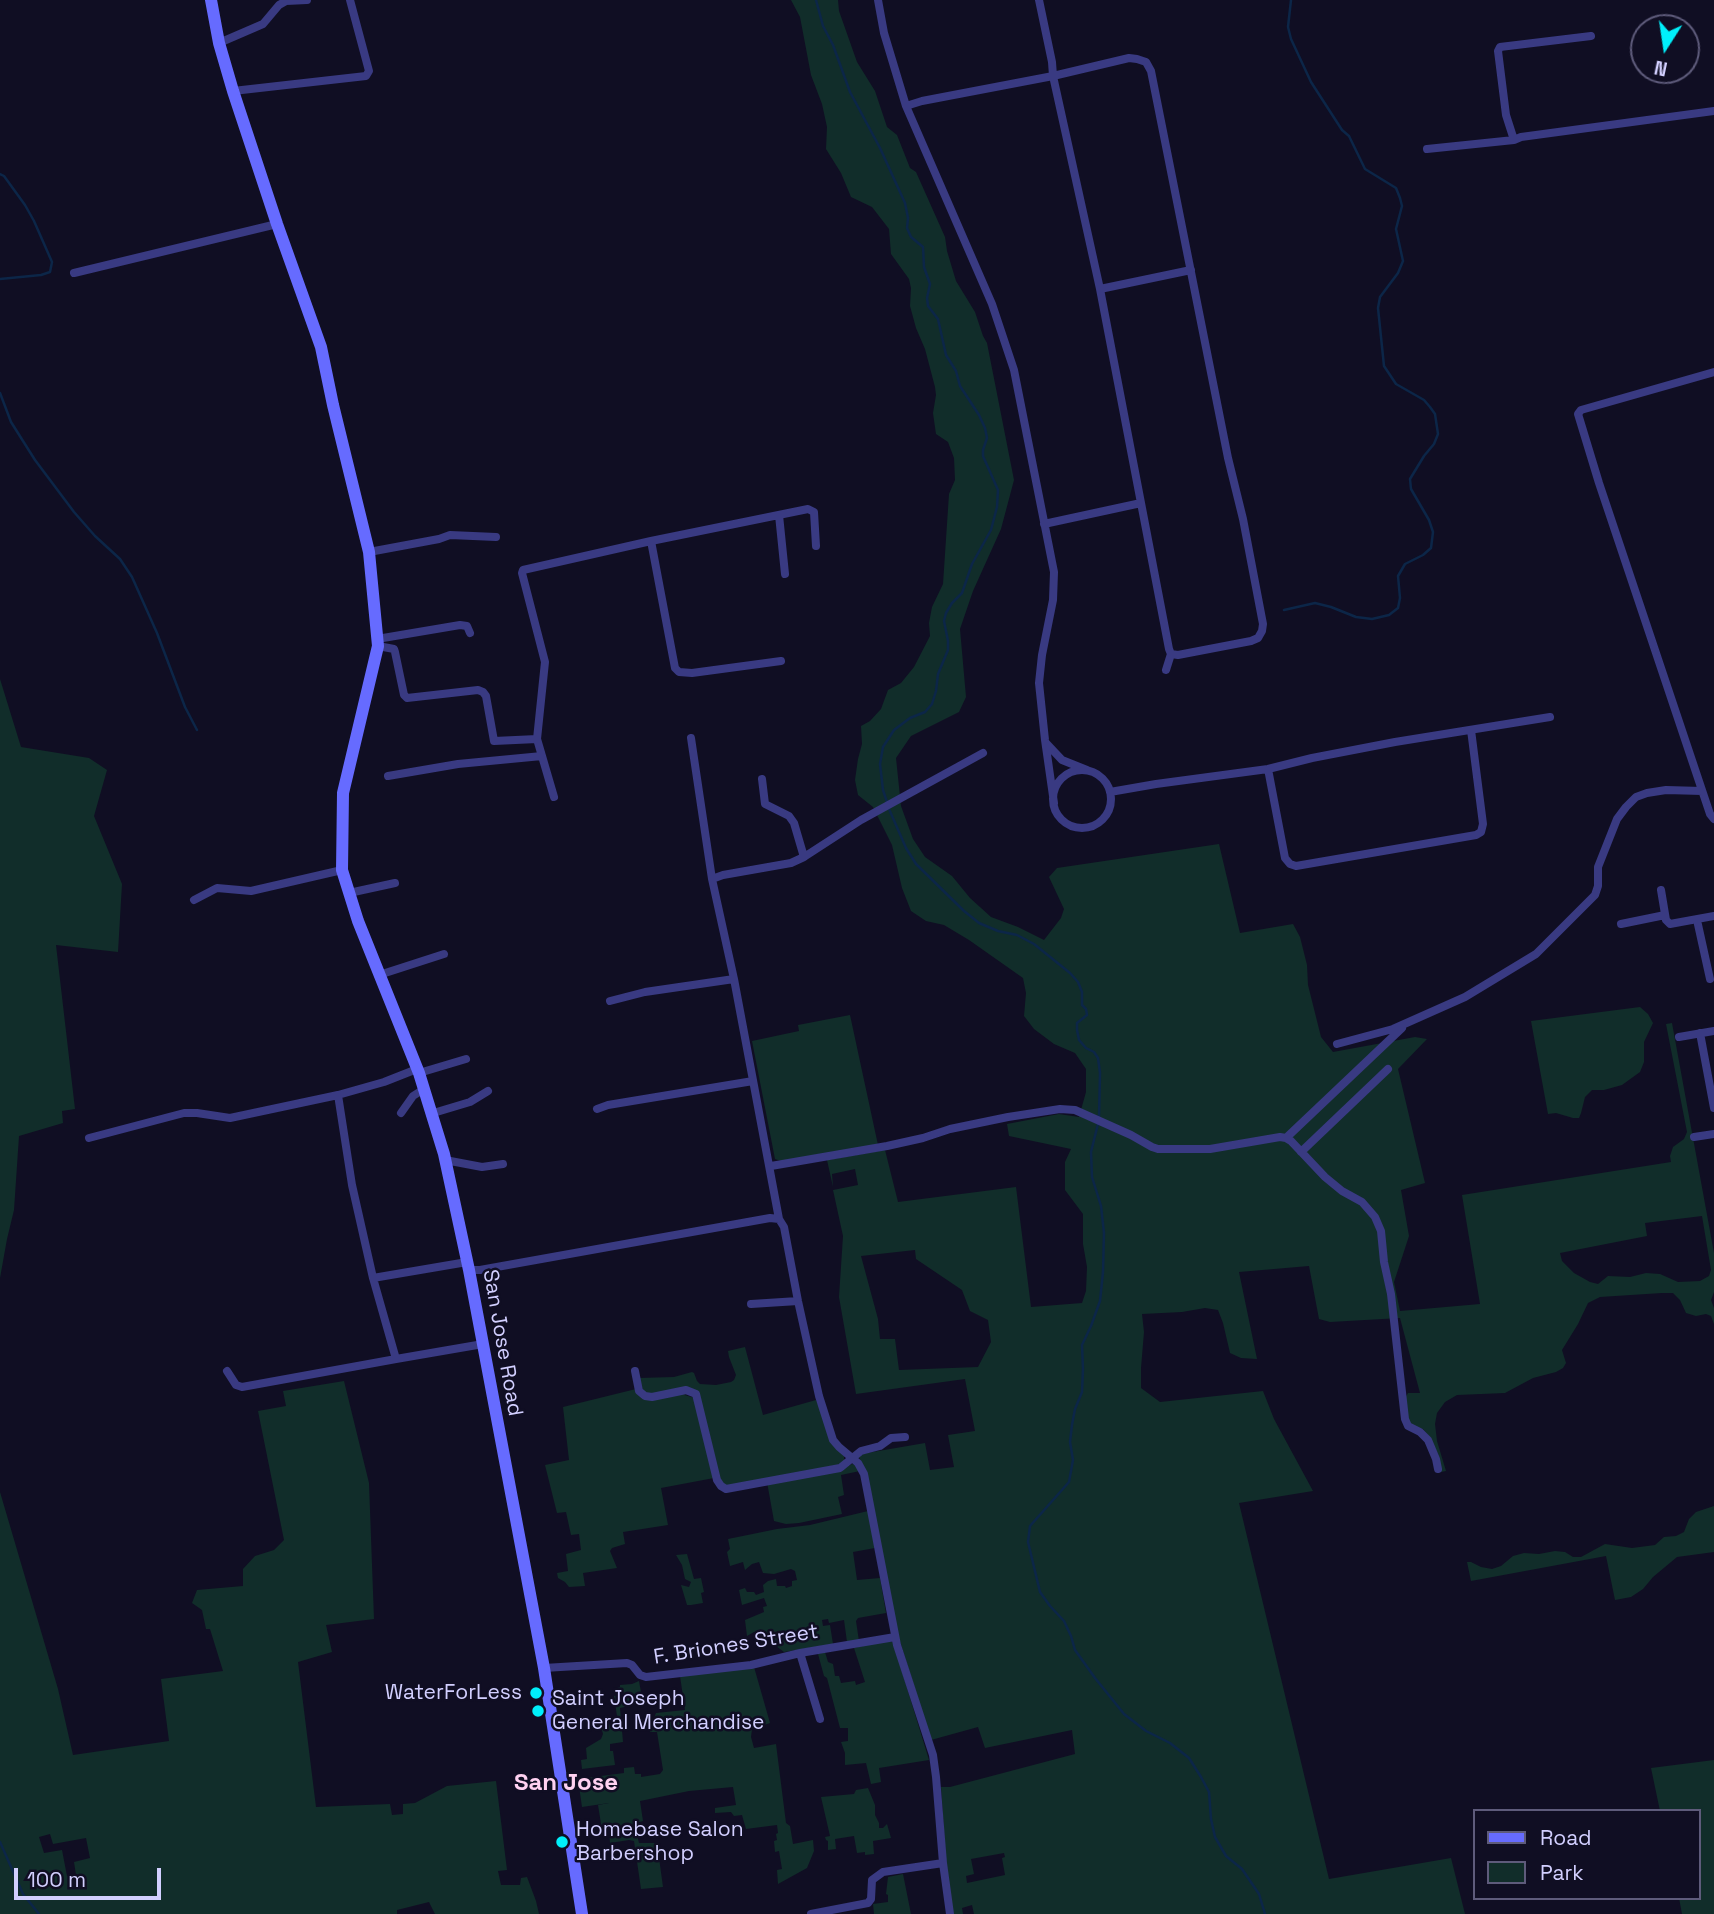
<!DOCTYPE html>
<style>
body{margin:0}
#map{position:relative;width:1714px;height:1914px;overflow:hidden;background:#100e23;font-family:"Space Grotesk",sans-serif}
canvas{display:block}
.legend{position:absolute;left:1473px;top:1809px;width:228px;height:91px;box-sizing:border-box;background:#100e23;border:2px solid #5e5b7b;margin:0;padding:9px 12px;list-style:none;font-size:21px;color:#d2cfff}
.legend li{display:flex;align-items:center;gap:14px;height:35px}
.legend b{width:35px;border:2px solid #5e5b7b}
.north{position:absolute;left:1630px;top:14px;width:70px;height:70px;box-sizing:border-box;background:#100e23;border:2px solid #5e5b7b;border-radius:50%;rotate:192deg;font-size:19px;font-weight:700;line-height:28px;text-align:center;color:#d2cfff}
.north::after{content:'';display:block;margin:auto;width:24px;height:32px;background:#00effa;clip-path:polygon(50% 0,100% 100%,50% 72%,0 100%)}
.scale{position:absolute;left:14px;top:1868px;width:147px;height:32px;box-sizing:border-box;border:4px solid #d2cfff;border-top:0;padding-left:9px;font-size:21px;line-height:24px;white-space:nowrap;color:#d2cfff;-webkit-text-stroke:5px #100e23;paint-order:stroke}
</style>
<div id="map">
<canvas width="1714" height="1914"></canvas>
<ul class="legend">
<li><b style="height:9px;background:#666bff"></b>Road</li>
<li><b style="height:19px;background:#112d2a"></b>Park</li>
</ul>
<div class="north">N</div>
<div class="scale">100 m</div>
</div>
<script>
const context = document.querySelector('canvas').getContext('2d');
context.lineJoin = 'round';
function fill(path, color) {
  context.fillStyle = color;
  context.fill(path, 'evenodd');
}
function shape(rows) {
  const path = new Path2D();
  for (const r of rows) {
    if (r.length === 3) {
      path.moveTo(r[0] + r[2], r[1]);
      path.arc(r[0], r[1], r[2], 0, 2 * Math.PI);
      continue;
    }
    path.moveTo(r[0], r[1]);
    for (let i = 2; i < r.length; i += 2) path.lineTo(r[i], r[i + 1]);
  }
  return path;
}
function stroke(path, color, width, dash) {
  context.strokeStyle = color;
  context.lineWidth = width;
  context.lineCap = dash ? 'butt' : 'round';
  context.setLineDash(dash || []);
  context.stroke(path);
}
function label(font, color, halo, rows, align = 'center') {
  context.font = font + ' "Space Grotesk",sans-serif';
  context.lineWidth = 5;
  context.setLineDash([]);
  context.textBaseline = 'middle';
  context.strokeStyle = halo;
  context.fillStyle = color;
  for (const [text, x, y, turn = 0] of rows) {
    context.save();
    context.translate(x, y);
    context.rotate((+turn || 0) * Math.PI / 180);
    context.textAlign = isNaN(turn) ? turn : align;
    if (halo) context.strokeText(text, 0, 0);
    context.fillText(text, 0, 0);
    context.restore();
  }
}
const green = shape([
 [791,0,838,0,839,11,857,62,875,91,887,127,897,135,910,168,916,172,945,237,947,251,956,281,975,312,983,336,987,343,1014,480,1001,529,973,591,960,629,966,697,959,712,911,736,896,758,901,806,913,839,925,857,952,876,970,898,991,917,1018,927,1044,940,1061,918,1064,909,1049,877,1057,868,1219,844,1240,933,1293,924,1300,937,1307,965,1308,985,1321,1037,1333,1052,1415,1037,1427,1039,1398,1069,1425,1183,1401,1190,1409,1236,1394,1282,1400,1311,1480,1304,1462,1195,1671,1162,1670,1156,1673,1147,1684,1139,1687,1132,1666,1024,1672,1023,1714,1253,1714,1292,1711,1300,1714,1308,1714,1324,1711,1316,1706,1314,1696,1316,1686,1313,1680,1300,1673,1293,1662,1293,1600,1297,1588,1303,1578,1324,1562,1350,1566,1363,1563,1368,1556,1372,1533,1378,1505,1393,1457,1395,1445,1402,1437,1413,1435,1424,1437,1441,1446,1471,1441,1472,1439,1456,1428,1435,1423,1429,1411,1426,1408,1420,1405,1398,1408,1393,1420,1393,1400,1318,1330,1322,1319,1319,1309,1266,1239,1272,1257,1359,1241,1358,1230,1353,1223,1323,1218,1310,1205,1308,1182,1312,1142,1314,1144,1332,1141,1368,1141,1388,1160,1402,1263,1391,1274,1419,1313,1491,1239,1503,1329,1879,1451,1858,1465,1914,974,1914,972,1905,962,1908,963,1914,953,1914,946,1860,941,1787,950,1787,1075,1754,1072,1730,985,1748,978,1727,931,1740,898,1635,865,1470,859,1457,861,1454,925,1443,930,1470,954,1467,948,1435,975,1431,965,1379,856,1394,839,1297,843,1236,833,1190,858,1185,855,1169,832,1174,833,1187,827,1160,885,1150,898,1202,1016,1187,1031,1307,1082,1303,1086,1291,1087,1267,1083,1244,1083,1214,1065,1190,1065,1162,1071,1149,1009,1136,1007,1124,1059,1114,1079,1117,1086,1092,1086,1069,1075,1053,1054,1044,1034,1029,1024,1016,1026,993,1023,978,969,940,944,925,926,921,911,911,902,888,892,845,873,807,858,795,855,780,858,759,862,744,861,726,870,721,881,709,888,690,901,683,914,667,930,636,929,623,932,607,943,584,949,494,955,480,954,458,948,442,936,434,933,413,936,395,935,387,925,349,916,328,910,306,911,288,909,279,891,254,889,229,872,207,851,197,841,173,826,149,827,127,822,104,811,75,800,17],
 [1702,1216,1711,1270,1709,1276,1700,1281,1678,1282,1660,1274,1646,1273,1630,1277,1608,1276,1598,1284,1590,1282,1574,1273,1562,1261,1560,1253,1647,1236,1645,1223],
 [915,1250,916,1259,962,1290,970,1311,988,1320,991,1342,978,1367,899,1370,895,1339,880,1339,878,1319,861,1256],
 [1004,1853,1005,1857,1002,1858,1005,1875,967,1883,966,1876,974,1874,971,1859],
 [0,679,21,747,89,758,107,770,94,816,122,884,118,952,56,945,75,1109,62,1111,63,1123,19,1136,14,1210,7,1239,0,1278],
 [1640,1007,1648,1014,1653,1023,1644,1042,1644,1062,1640,1072,1622,1085,1604,1090,1592,1090,1585,1097,1581,1113,1579,1118,1573,1118,1556,1113,1548,1114,1531,1021],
 [850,1015,878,1145,781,1161,775,1159,752,1041,799,1031,798,1025],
 [745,1347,763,1415,816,1400,844,1456,844,1462,841,1464,731,1487,721,1483,699,1394,654,1395,643,1392,639,1378,674,1377,692,1372,694,1373,697,1381,700,1384,716,1385,731,1382,734,1380,736,1375,729,1357,728,1351],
 [344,1381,369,1483,374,1619,326,1625,332,1652,298,1662,316,1807,390,1804,392,1815,403,1814,403,1804,415,1803,447,1786,496,1781,507,1870,498,1871,501,1885,520,1885,521,1878,527,1877,536,1901,539,1914,435,1914,429,1902,397,1910,397,1914,0,1914,0,1492,58,1689,73,1755,169,1741,161,1679,223,1671,210,1629,206,1629,202,1610,192,1603,197,1590,243,1586,243,1569,255,1556,274,1550,284,1540,258,1411,286,1406,283,1391],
 [50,1834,53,1844,86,1838,90,1858,74,1862,76,1875,67,1876,62,1850,44,1853,39,1837],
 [636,1389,638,1393,681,1394,695,1398,714,1478,661,1488,668,1525,623,1532,625,1544,612,1548,610,1551,617,1568,583,1573,585,1586,569,1587,565,1582,558,1578,557,1573,568,1571,566,1554,581,1550,579,1534,571,1535,566,1512,557,1513,545,1465,569,1460,563,1407],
 [852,1464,856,1465,860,1471,841,1475,844,1495,838,1497,842,1514,799,1523,786,1524,774,1521,767,1482,841,1470],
 [1714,1506,1714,1552,1677,1557,1653,1577,1643,1589,1631,1597,1615,1600,1606,1556,1471,1581,1467,1562,1471,1562,1481,1567,1492,1569,1501,1566,1513,1556,1524,1553,1539,1554,1555,1551,1565,1552,1573,1557,1581,1557,1605,1544,1632,1548,1655,1545,1664,1537,1676,1536,1684,1532,1689,1519,1696,1512],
 [868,1511,875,1548,853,1552,857,1580,880,1578,886,1613,858,1618,856,1621,859,1641,847,1642,844,1620,829,1623,828,1619,822,1620,823,1626,830,1625,833,1644,784,1652,776,1646,765,1633,754,1632,747,1636,745,1620,764,1612,763,1607,767,1606,764,1598,742,1605,739,1590,745,1588,747,1592,754,1592,756,1595,764,1592,763,1585,768,1581,776,1579,777,1586,785,1586,786,1588,792,1586,792,1581,797,1580,795,1571,791,1569,774,1574,763,1573,759,1562,752,1564,745,1570,743,1562,730,1566,727,1552,730,1549,728,1539,777,1529,810,1525],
 [687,1554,694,1579,701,1578,704,1592,701,1593,703,1603,691,1605,687,1605,681,1585,689,1587,691,1582,685,1579,682,1565,676,1555],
 [885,1641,893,1642,929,1760,879,1768,881,1782,871,1784,866,1763,845,1765,845,1753,841,1742,848,1741,848,1728,840,1728,827,1678,824,1676,818,1654,825,1652,828,1662,833,1664,835,1676,839,1676,841,1683,855,1681,856,1685,865,1682,854,1648],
 [754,1667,770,1723,752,1729,751,1737,754,1748,776,1744,786,1823,790,1826,793,1844,813,1840,814,1851,807,1868,778,1884,777,1870,782,1869,779,1851,775,1852,774,1841,777,1840,776,1834,778,1833,777,1825,746,1829,742,1815,734,1816,731,1812,715,1813,715,1808,736,1805,733,1787,689,1791,640,1801,643,1821,636,1823,638,1839,639,1843,657,1843,663,1887,641,1889,634,1841,629,1840,610,1843,609,1830,602,1830,598,1805,609,1803,582,1807,578,1779,624,1773,624,1768,634,1767,635,1774,641,1774,641,1777,660,1774,663,1770,657,1732,650,1732,648,1723,650,1720,654,1718,656,1713,685,1710,680,1676],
 [639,1681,643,1703,620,1708,623,1742,610,1744,610,1751,613,1751,615,1765,582,1769,581,1760,587,1759,586,1748,601,1739,603,1734,601,1726,618,1723,614,1696,618,1695,617,1688,620,1687,620,1685,632,1684],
 [1714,1760,1714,1914,1682,1914,1679,1898,1698,1898,1698,1811,1660,1811,1651,1768],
 [868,1788,875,1805,875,1815,879,1823,879,1828,883,1828,887,1824,891,1838,873,1841,874,1854,865,1855,865,1852,857,1853,854,1836,835,1839,836,1849,828,1850,828,1841,826,1840,825,1837,830,1836,821,1797,854,1794,856,1790],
 [903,1874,911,1914,874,1914,873,1904,888,1902,888,1895,886,1894,888,1877]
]);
const stream = shape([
 [816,0,823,26,833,45,850,92,880,148,905,203,908,218,907,228,911,237,923,247,924,267,930,284,927,298,928,306,938,319,946,355,956,371,960,386,979,415,985,428,987,438,983,450,983,456,998,490,997,507,991,530,972,564,962,593,952,603,946,613,944,621,948,641,948,650,938,674,936,691,932,704,925,712,910,718,894,730,883,747,880,764,883,790,887,802],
 [0,174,4,176,25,205,34,221,52,262,50,272,41,275,0,279],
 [0,393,11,422,35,460,74,512,95,536,120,559,132,577,157,633,185,707,197,730],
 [1284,610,1315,603,1331,607,1356,617,1372,619,1389,615,1398,608,1400,598,1398,576,1405,564,1423,555,1431,548,1433,532,1429,520,1411,489,1410,479,1424,456,1434,444,1438,434,1435,414,1430,407,1424,400,1396,384,1384,366,1378,308,1380,297,1398,273,1403,261,1396,229,1402,206,1400,198,1396,188,1365,169,1349,136,1342,130,1311,82,1291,39,1288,27,1291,0],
 [889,809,906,848,916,864,964,911,979,923,998,931,1017,935,1034,944,1070,973,1078,982,1082,992,1082,1005,1086,1009,1087,1015,1077,1023,1077,1030,1079,1040,1086,1048,1094,1052,1098,1058,1100,1073,1099,1117],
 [1098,1124,1091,1152,1092,1177,1101,1206,1104,1233,1103,1272,1100,1301,1091,1326,1082,1345,1083,1369,1082,1392,1075,1409,1072,1425,1070,1442,1073,1460,1069,1482,1030,1526,1028,1542,1040,1592,1050,1606,1064,1621,1071,1636,1075,1650,1095,1678,1124,1714,1146,1731,1170,1743,1189,1758,1201,1777,1209,1792,1211,1819,1215,1837,1226,1856,1242,1869,1259,1894,1265,1914],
 [0,1842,23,1894,39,1914]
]);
const street = shape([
 [878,0,884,33,906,106,992,304,1014,370,1054,572,1053,600,1042,655,1039,683,1045,740,1054,803],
 [1591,36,1500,47,1498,51,1506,115,1514,140,1521,137,1714,111],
 [219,43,263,24,279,5,286,1,307,0],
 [233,91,366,76,369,71,350,0],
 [906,106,922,101,1053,76,1129,58,1137,59,1146,62,1151,71,1228,458,1243,519,1263,624,1262,631,1258,638,1251,641,1178,655,1171,654,1169,649,1100,289,1053,76,1052,62,1039,0],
 [1427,149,1514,140],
 [74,273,277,224],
 [1100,289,1191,270],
 [1714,372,1581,410,1578,414,1599,483,1710,814,1714,819],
 [779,515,785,574],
 [1044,524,1141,503],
 [651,541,675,668,679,672,692,673,781,661],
 [369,552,439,539,450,535,496,537],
 [377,639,460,625,467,626,470,633],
 [378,646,394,649,395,652,404,695,407,698,478,690,483,692,486,696,494,741,537,739],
 [1166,670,1171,654],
 [691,738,712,879],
 [1046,743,1062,760,1087,770],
 [1268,769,1285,858,1290,864,1296,866,1476,835,1481,832,1483,824,1471,730],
 [1082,799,29],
 [388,776,458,764,542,756],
 [762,779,765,804,789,816,794,823,804,857],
 [1110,792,1156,784,1268,769,1312,758,1395,742,1550,717],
 [554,797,537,739,545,662,522,573,523,570,651,541,808,509,814,512,816,546],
 [1661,890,1666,920,1670,924,1714,916],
 [349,893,395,883],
 [194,900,217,888,251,891,342,870],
 [1697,920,1710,979],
 [1621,924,1665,915],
 [379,975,444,954],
 [610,1001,645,992,734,979],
 [1700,1033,1714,1108],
 [1679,1037,1714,1031],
 [1337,1044,1393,1029,1465,997,1536,954,1595,895,1598,886,1598,867,1617,819,1626,807,1636,797,1647,793,1666,790,1702,791],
 [419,1073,466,1059],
 [338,1095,352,1185,373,1278,396,1359,483,1344],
 [597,1109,608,1105,753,1081],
 [401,1113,413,1096,424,1089],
 [430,1114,470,1102,488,1091],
 [1694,1137,1714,1134],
 [89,1138,184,1113,197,1113,230,1118,338,1095,384,1082,417,1069],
 [1286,1138,1402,1028],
 [1301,1152,1388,1069],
 [445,1160,482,1167,503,1164],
 [771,1166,887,1146,923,1138,950,1129,1008,1117,1060,1109,1075,1110,1131,1135,1152,1147,1158,1149,1210,1149,1280,1137,1286,1138,1291,1141,1325,1177,1342,1191,1362,1202,1375,1217,1381,1231,1384,1262,1391,1294,1405,1419,1408,1426,1420,1432,1428,1440,1436,1459,1438,1469],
 [469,1270,480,1270,770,1218,779,1219],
 [373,1278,467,1262],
 [751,1304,798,1301],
 [227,1371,236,1385,242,1387,396,1359],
 [635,1371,639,1391,645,1396,652,1397,686,1390,696,1394,717,1480,721,1486,726,1489,840,1468,861,1451,880,1446,891,1438,905,1437],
 [800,1653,820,1719],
 [544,1668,627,1663,632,1665,640,1675,646,1677,751,1665,800,1653,895,1637],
 [811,1914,868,1903,871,1899,872,1880,883,1872,943,1863],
 [950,1914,943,1863,936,1777,933,1755,897,1645,864,1474,858,1463,839,1447,833,1440,819,1396,798,1301,784,1227,779,1219,734,979,712,879,723,875,791,863,804,857,861,820,983,753]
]);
const secondary = shape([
 [211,0,219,43,233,91,277,224,321,347,333,405,369,552,378,646,343,793,342,870,358,921,419,1073,444,1154,469,1270,544,1668,582,1914]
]);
const markers = [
 [536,1693,7,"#00effa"],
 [538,1711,7,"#00effa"],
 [562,1842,7,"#00effa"]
];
const streetNames = [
 ["San Jose Road",502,1343,80],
 ["F. Briones Street",736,1645,-9]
];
const poiNames = [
 ["WaterForLess",522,1693,"right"],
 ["Saint Joseph",552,1699],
 ["General Merchandise",552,1723],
 ["Homebase Salon",576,1830],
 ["Barbershop",576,1854]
];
const quarterNames = [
 ["San Jose",566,1783]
];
fill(green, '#112d2a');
stroke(stream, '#0c2648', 2.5);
stroke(street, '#393a82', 8);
stroke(secondary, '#666bff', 12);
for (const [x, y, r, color] of markers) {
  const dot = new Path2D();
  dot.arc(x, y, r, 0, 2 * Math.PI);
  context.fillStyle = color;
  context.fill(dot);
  stroke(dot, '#100e23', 2.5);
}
label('21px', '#d2cfff', '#100e23', streetNames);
label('21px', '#d2cfff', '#100e23', poiNames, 'left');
label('bold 24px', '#ffd1f1', '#100e23', quarterNames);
</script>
